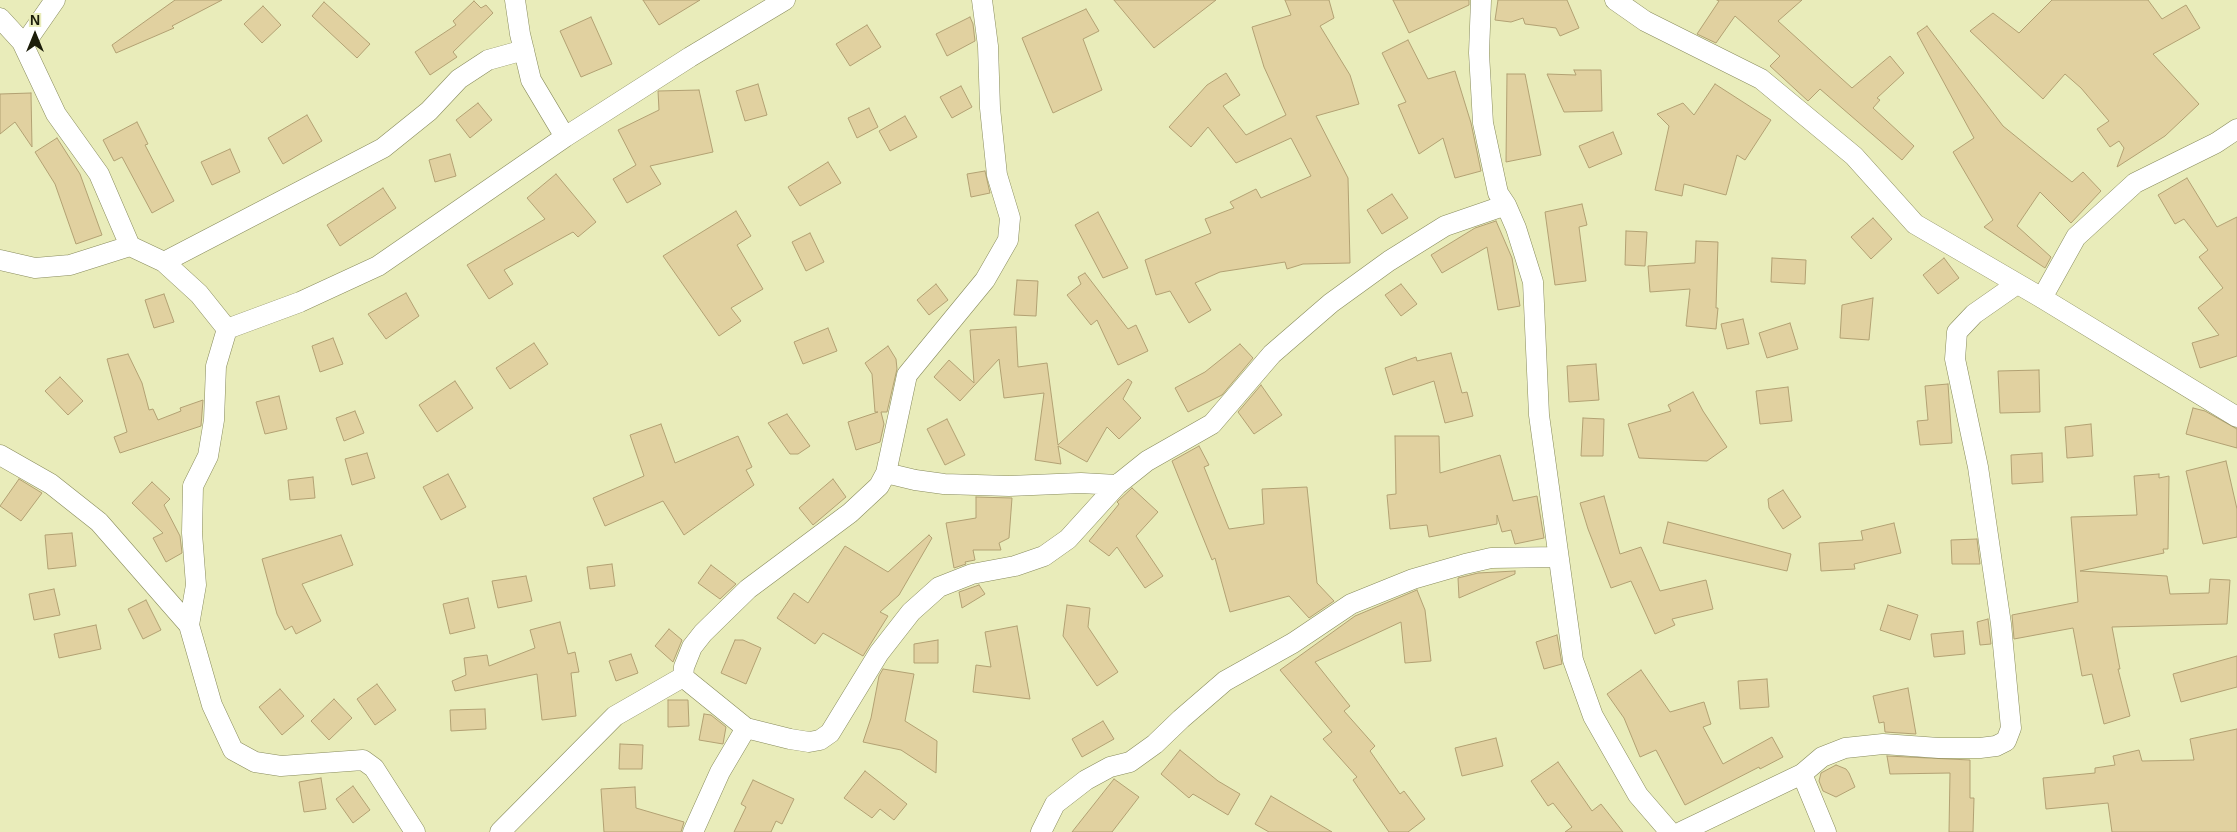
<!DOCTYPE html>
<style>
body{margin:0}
#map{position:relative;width:2237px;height:832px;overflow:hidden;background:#e9ecba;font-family:Arial,sans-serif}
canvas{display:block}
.north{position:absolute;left:10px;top:10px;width:50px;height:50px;-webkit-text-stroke:4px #e9ecba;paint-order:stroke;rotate:0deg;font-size:14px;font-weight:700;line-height:20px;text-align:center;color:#1c1d0a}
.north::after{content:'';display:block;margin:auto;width:18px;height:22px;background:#1c1d0a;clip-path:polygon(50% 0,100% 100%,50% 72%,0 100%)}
</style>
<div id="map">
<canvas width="2237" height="832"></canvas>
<div class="north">N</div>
</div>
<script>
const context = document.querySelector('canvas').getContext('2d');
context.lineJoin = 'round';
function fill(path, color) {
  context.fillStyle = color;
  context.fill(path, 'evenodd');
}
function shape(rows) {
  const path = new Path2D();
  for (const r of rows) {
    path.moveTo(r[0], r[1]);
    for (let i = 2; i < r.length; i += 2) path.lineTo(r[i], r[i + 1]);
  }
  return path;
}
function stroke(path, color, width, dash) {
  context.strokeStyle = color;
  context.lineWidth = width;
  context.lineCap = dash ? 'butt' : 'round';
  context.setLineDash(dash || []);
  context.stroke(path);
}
const building = shape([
 [175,0,222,0,172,26,174,28,116,53,112,45,175,0],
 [643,0,700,0,659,25,643,0],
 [1114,0,1216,0,1154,48,1114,0],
 [1285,0,1329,0,1334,18,1320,26,1350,75,1359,104,1316,116,1348,178,1350,263,1303,264,1287,269,1285,262,1220,272,1195,283,1211,310,1189,323,1170,291,1156,295,1145,260,1211,233,1205,219,1234,208,1230,202,1256,189,1261,198,1311,176,1291,138,1236,163,1208,127,1191,147,1169,127,1207,85,1226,73,1240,95,1223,106,1246,135,1286,115,1264,67,1252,27,1291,15,1285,0],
 [1393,0,1469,0,1469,5,1409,33,1393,0],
 [1498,0,1567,0,1579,28,1560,36,1556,28,1525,24,1523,18,1511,22,1495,20,1498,0],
 [1717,0,1802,0,1778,21,1852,88,1890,56,1904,73,1877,98,1880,100,1873,108,1914,146,1902,160,1820,89,1808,101,1770,66,1780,56,1735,16,1716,43,1697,34,1719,1,1717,0],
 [2052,0,2148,0,2162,19,2186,5,2200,28,2153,54,2199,104,2165,136,2117,167,2124,148,2119,141,2110,147,2097,129,2109,121,2081,88,2065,74,2043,99,1970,31,1993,13,2019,33,2052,0],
 [474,1,481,8,486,5,493,13,453,52,457,57,430,75,415,52,456,25,453,21,474,1],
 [324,2,370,44,357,58,312,16,324,2],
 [263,6,281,25,262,43,244,24,263,6],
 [1086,9,1099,31,1083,39,1102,90,1053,113,1022,38,1086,9],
 [591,17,612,64,581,77,560,31,591,17],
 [970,17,973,24,975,41,947,56,936,34,970,17],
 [867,25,881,47,850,66,836,44,867,25],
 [1927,26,2003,126,2072,182,2083,172,2101,191,2071,223,2040,192,2017,226,2051,257,2045,268,1984,227,1993,220,1953,152,1974,138,1917,33,1927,26],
 [1408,40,1428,79,1455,71,1471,123,1481,171,1455,178,1443,138,1419,154,1398,105,1406,102,1382,53,1408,40],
 [1574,70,1601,70,1602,111,1564,112,1547,74,1576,75,1574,70],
 [1507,74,1525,74,1541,155,1506,162,1507,74],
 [758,84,767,115,745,121,736,91,758,84],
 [1715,84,1771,120,1745,160,1737,155,1726,195,1684,184,1682,196,1655,190,1669,126,1657,114,1683,103,1694,115,1715,84],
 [961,86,972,107,952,118,940,97,961,86],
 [699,90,713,152,650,166,661,184,627,203,613,179,636,165,618,130,659,110,658,91,699,90],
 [31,93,32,147,15,122,0,134,0,94,31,93],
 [478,103,492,120,470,138,456,120,478,103],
 [869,108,878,127,857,138,848,118,869,108],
 [307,115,322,141,283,164,268,138,307,115],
 [905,116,917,137,890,151,879,131,905,116],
 [137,122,148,144,145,145,174,201,152,213,122,157,114,161,103,140,137,122],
 [1613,132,1622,154,1589,168,1579,146,1613,132],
 [57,138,80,174,102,235,76,244,55,184,35,152,57,138],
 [230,149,240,172,212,185,201,162,230,149],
 [450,154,456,176,435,182,429,160,450,154],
 [828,162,841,183,800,206,788,187,828,162],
 [985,171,990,193,971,197,967,174,985,171],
 [556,174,596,222,578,237,573,232,504,270,513,284,489,299,467,265,545,219,527,198,556,174],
 [2187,178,2217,227,2237,217,2237,356,2200,368,2192,343,2219,335,2198,308,2223,288,2199,257,2208,250,2184,219,2175,224,2158,195,2187,178],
 [383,188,396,208,340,246,327,225,383,188],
 [1392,194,1408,218,1382,234,1367,210,1392,194],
 [1582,204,1587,225,1579,227,1586,281,1555,285,1545,212,1582,204],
 [736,211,751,236,737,245,763,289,731,308,741,321,719,336,663,256,736,211],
 [1098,212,1128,268,1103,278,1075,225,1098,212],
 [1873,218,1892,239,1871,259,1851,237,1873,218],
 [1496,221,1512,258,1520,306,1498,310,1487,247,1442,273,1431,255,1475,228,1496,221],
 [1626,231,1647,232,1645,266,1625,265,1626,231],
 [810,233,824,262,806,271,792,242,810,233],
 [1696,241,1718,242,1716,308,1718,308,1716,329,1686,326,1690,289,1650,292,1648,266,1695,263,1696,241],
 [1772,258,1806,260,1805,284,1771,282,1772,258],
 [1944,258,1959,278,1938,294,1923,275,1944,258],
 [1085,273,1128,329,1136,325,1148,351,1118,365,1097,320,1091,325,1067,295,1081,284,1078,277,1085,273],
 [1017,280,1038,281,1036,316,1014,315,1017,280],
 [936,284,948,300,929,315,917,300,936,284],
 [1401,284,1417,304,1401,316,1385,295,1401,284],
 [406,293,419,316,386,339,368,314,406,293],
 [164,294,174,322,154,328,145,300,164,294],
 [1873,298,1869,340,1840,338,1842,305,1873,298],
 [1743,319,1749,344,1727,349,1721,324,1743,319],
 [1790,323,1798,349,1767,358,1759,333,1790,323],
 [1016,327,1018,367,1047,363,1058,445,1128,379,1132,382,1123,399,1141,418,1119,439,1107,427,1087,462,1058,446,1061,464,1035,460,1044,393,1004,398,999,359,960,401,934,377,949,360,974,383,970,330,1016,327],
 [828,328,837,351,803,364,794,342,828,328],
 [333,338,343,364,320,372,312,346,333,338],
 [534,343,548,364,510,389,496,368,534,343],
 [1240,344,1253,358,1222,395,1188,412,1175,388,1205,372,1240,344],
 [888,346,896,359,897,369,887,412,881,412,884,424,880,442,856,450,848,422,878,412,875,412,872,374,865,363,888,346],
 [1451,353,1462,393,1467,392,1473,416,1445,423,1434,381,1393,395,1385,368,1416,357,1417,361,1451,353],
 [128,354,142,383,149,410,153,409,158,420,181,411,180,408,203,400,201,426,120,453,114,437,127,432,107,359,128,354],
 [1596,364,1599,400,1569,402,1567,366,1596,364],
 [2039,370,2040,412,2000,413,1998,371,2039,370],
 [60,377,83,401,68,415,45,391,60,377],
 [455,381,473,408,437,432,419,405,455,381],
 [1948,384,1952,443,1920,445,1917,421,1928,420,1925,386,1948,384],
 [1261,385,1282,415,1254,434,1238,412,1261,385],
 [1788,387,1792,421,1760,424,1756,391,1788,387],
 [1693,392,1703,411,1727,447,1707,461,1639,458,1628,424,1671,411,1668,405,1693,392],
 [279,396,287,429,265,434,256,402,279,396],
 [2193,408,2205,411,2237,429,2237,448,2186,434,2193,408],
 [355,411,364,433,344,441,336,418,355,411],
 [787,414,810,446,798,454,790,454,768,423,787,414],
 [1583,418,1604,419,1603,456,1581,456,1583,418],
 [947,419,965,455,945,465,927,429,947,419],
 [661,424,675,463,738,436,752,467,746,470,754,485,684,535,663,501,605,526,593,498,644,476,630,435,661,424],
 [2091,424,2093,456,2067,458,2065,427,2091,424],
 [1395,436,1439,436,1440,473,1500,455,1513,501,1537,496,1544,538,1515,544,1511,530,1502,532,1497,515,1497,524,1429,537,1427,525,1390,529,1387,495,1396,494,1395,436],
 [1199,446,1209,465,1204,467,1229,529,1264,524,1262,489,1307,487,1317,583,1334,601,1309,618,1289,596,1230,612,1215,558,1212,560,1172,461,1199,446],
 [367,453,375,478,352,485,345,459,367,453],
 [2042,453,2043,482,2012,484,2011,455,2042,453],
 [2226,461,2237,509,2237,537,2203,544,2186,471,2226,461],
 [448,474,466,507,441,520,423,487,448,474],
 [2159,474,2159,478,2169,476,2168,549,2163,549,2164,553,2080,571,2167,576,2170,594,2209,593,2210,579,2230,580,2227,624,2112,627,2120,669,2118,669,2130,716,2104,724,2092,674,2082,676,2073,628,2014,639,2012,615,2078,602,2071,517,2137,515,2134,476,2159,474],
 [313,477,315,498,290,500,288,480,313,477],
 [19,479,42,493,21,521,0,506,19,479],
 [833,479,846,497,813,525,799,508,833,479],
 [152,482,170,499,164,505,180,536,182,553,166,562,153,538,163,533,132,503,152,482],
 [1132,488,1158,512,1136,536,1163,576,1145,588,1117,547,1109,556,1089,541,1119,504,1117,502,1132,488],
 [1783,490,1801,517,1783,529,1769,508,1768,499,1783,490],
 [1604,496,1620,554,1641,547,1660,591,1706,580,1713,609,1672,619,1675,625,1655,634,1631,581,1611,588,1588,529,1580,503,1604,496],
 [976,497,1012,498,1009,538,999,543,1001,550,973,550,975,560,965,562,966,564,954,568,946,523,976,518,976,497],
 [1668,522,1791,554,1787,571,1663,543,1668,522],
 [1894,523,1901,553,1854,564,1855,569,1821,571,1819,543,1863,540,1861,531,1894,523],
 [72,533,76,566,48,569,45,535,72,533],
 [341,535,353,565,302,584,321,621,296,634,292,626,285,630,277,614,262,559,341,535],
 [929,535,932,538,899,595,880,612,888,616,863,656,823,633,815,644,777,618,794,593,808,603,845,546,888,572,929,535],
 [1977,539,1980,564,1952,564,1951,540,1977,539],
 [612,564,615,586,590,589,587,567,612,564],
 [711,565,736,584,720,599,698,583,711,565],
 [1515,571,1515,574,1459,598,1458,578,1478,573,1515,571],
 [526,576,532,601,498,608,492,581,526,576],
 [979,585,985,594,962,608,959,592,979,585],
 [54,589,60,615,34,620,29,594,54,589],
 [1417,590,1425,610,1431,661,1405,663,1401,622,1315,662,1350,706,1344,711,1375,746,1370,751,1400,794,1404,791,1425,819,1408,832,1389,832,1353,780,1357,777,1323,739,1332,732,1280,670,1355,616,1417,590],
 [468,598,475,628,450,634,443,604,468,598],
 [146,600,161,630,143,639,128,609,146,600],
 [1067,605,1090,608,1088,627,1118,672,1097,686,1063,636,1067,605],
 [1888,605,1918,615,1910,640,1880,630,1888,605],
 [1988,619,1991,644,1980,645,1977,622,1988,619],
 [560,622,568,654,575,652,579,672,571,673,576,716,542,720,537,674,455,691,452,681,466,675,464,658,487,655,489,666,535,648,530,630,560,622],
 [96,625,101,649,59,658,54,634,96,625],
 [1017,626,1030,699,973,692,976,665,991,667,985,632,1017,626],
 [669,629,682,640,673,662,655,646,669,629],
 [1963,631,1965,654,1934,657,1931,634,1963,631],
 [1557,635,1562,664,1544,669,1536,642,1557,635],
 [735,640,743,640,761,648,746,684,721,673,735,640],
 [938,640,938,663,914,663,914,644,938,640],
 [631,654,638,673,616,681,609,661,631,654],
 [2237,656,2237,687,2181,702,2173,674,2237,656],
 [883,669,914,674,905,721,937,741,936,773,901,750,863,742,871,718,879,676,883,669],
 [1641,670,1670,712,1704,702,1711,724,1703,727,1723,764,1772,737,1783,757,1760,769,1759,767,1685,805,1656,750,1640,757,1624,718,1607,694,1641,670],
 [1767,679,1769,707,1740,709,1738,681,1767,679],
 [377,684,396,710,375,725,357,699,377,684],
 [1908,688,1916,734,1885,732,1884,722,1879,723,1873,696,1908,688],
 [280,689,304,716,282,735,259,707,280,689],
 [334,699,352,718,329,740,311,721,334,699],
 [668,700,688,700,689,726,668,727,668,700],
 [485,709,486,729,451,731,450,710,485,709],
 [704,714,711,715,726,727,723,744,699,740,704,714],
 [1103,721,1114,739,1082,757,1072,739,1103,721],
 [2237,729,2237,832,2112,832,2108,803,2046,809,2043,778,2095,773,2095,768,2115,765,2113,756,2139,750,2142,761,2194,760,2190,739,2237,729],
 [1496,738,1503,766,1462,776,1455,748,1496,738],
 [620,744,643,745,642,769,619,769,620,744],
 [1180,750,1218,781,1240,794,1228,815,1193,794,1189,798,1161,774,1180,750],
 [1887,756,1970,760,1970,798,1974,798,1973,832,1949,832,1950,773,1890,774,1887,756],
 [1558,762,1592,811,1601,804,1623,832,1565,832,1572,827,1553,803,1548,806,1531,781,1558,762],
 [1836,765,1846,769,1849,773,1855,787,1836,797,1823,791,1819,781,1821,773,1836,765],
 [865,771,907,804,894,820,880,809,872,818,844,798,865,771],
 [321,778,326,809,304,812,299,782,321,778],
 [1114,779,1139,797,1112,832,1072,832,1114,779],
 [753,780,794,799,782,824,776,821,771,832,734,832,746,807,741,804,753,780],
 [353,786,370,810,353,823,336,799,353,786],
 [635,787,636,808,684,822,681,832,604,832,601,789,635,787],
 [1271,796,1332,832,1269,832,1255,824,1271,796]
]);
const minor = shape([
 [515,0,520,34,531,80,565,137],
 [1481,0,1479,53,1483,123,1498,193,1506,205,1516,228,1533,282,1539,415,1573,660,1593,716,1638,795,1670,832],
 [1615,0,1645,21,1761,79,1854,156,1915,224,2042,298,2237,417],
 [0,18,22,42,56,114,99,174,130,246],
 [22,42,30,36,55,0],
 [0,260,35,268,70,265,130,246,164,262,199,294,227,329,216,366,214,420,208,456,193,486,192,533,196,585,189,625,212,705,233,750,255,762,281,766,363,760,374,768,415,832],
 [164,262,383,148,429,111,459,79,488,60,524,50],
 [2042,298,2076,237,2135,183,2216,143,2237,129],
 [227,329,300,302,378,266,565,137,690,57,785,0],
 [0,455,51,484,99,522,189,625],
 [886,473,915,480,944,484,1009,486,1081,483,1117,485],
 [683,677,746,728,790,739,809,742,820,740,830,733,879,653,911,612,939,587,972,574,1015,566,1044,556,1068,539,1117,485,1147,461,1212,424,1272,354,1331,303,1389,261,1445,226,1506,205],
 [1802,774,1822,757,1845,748,1883,744,1939,748,1980,748,1996,746,2006,741,2011,728,2001,624,1978,467,1955,359,1957,332,1974,314,2017,284],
 [500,832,615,716,683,677,684,667,692,647,703,633,748,589,850,513,879,486,886,473,907,375,985,280,1008,240,1010,218,997,175,990,108,988,46,982,0],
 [693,832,720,772,746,728],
 [1041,832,1055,804,1086,780,1110,767,1130,762,1155,744,1181,719,1225,681,1293,643,1351,604,1413,579,1465,564,1491,558,1558,557],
 [1681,832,1802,774,1826,832]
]);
fill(building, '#e1d1a0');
stroke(building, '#b2a173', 1);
stroke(minor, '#888b5c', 21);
stroke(minor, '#fff', 20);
</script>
